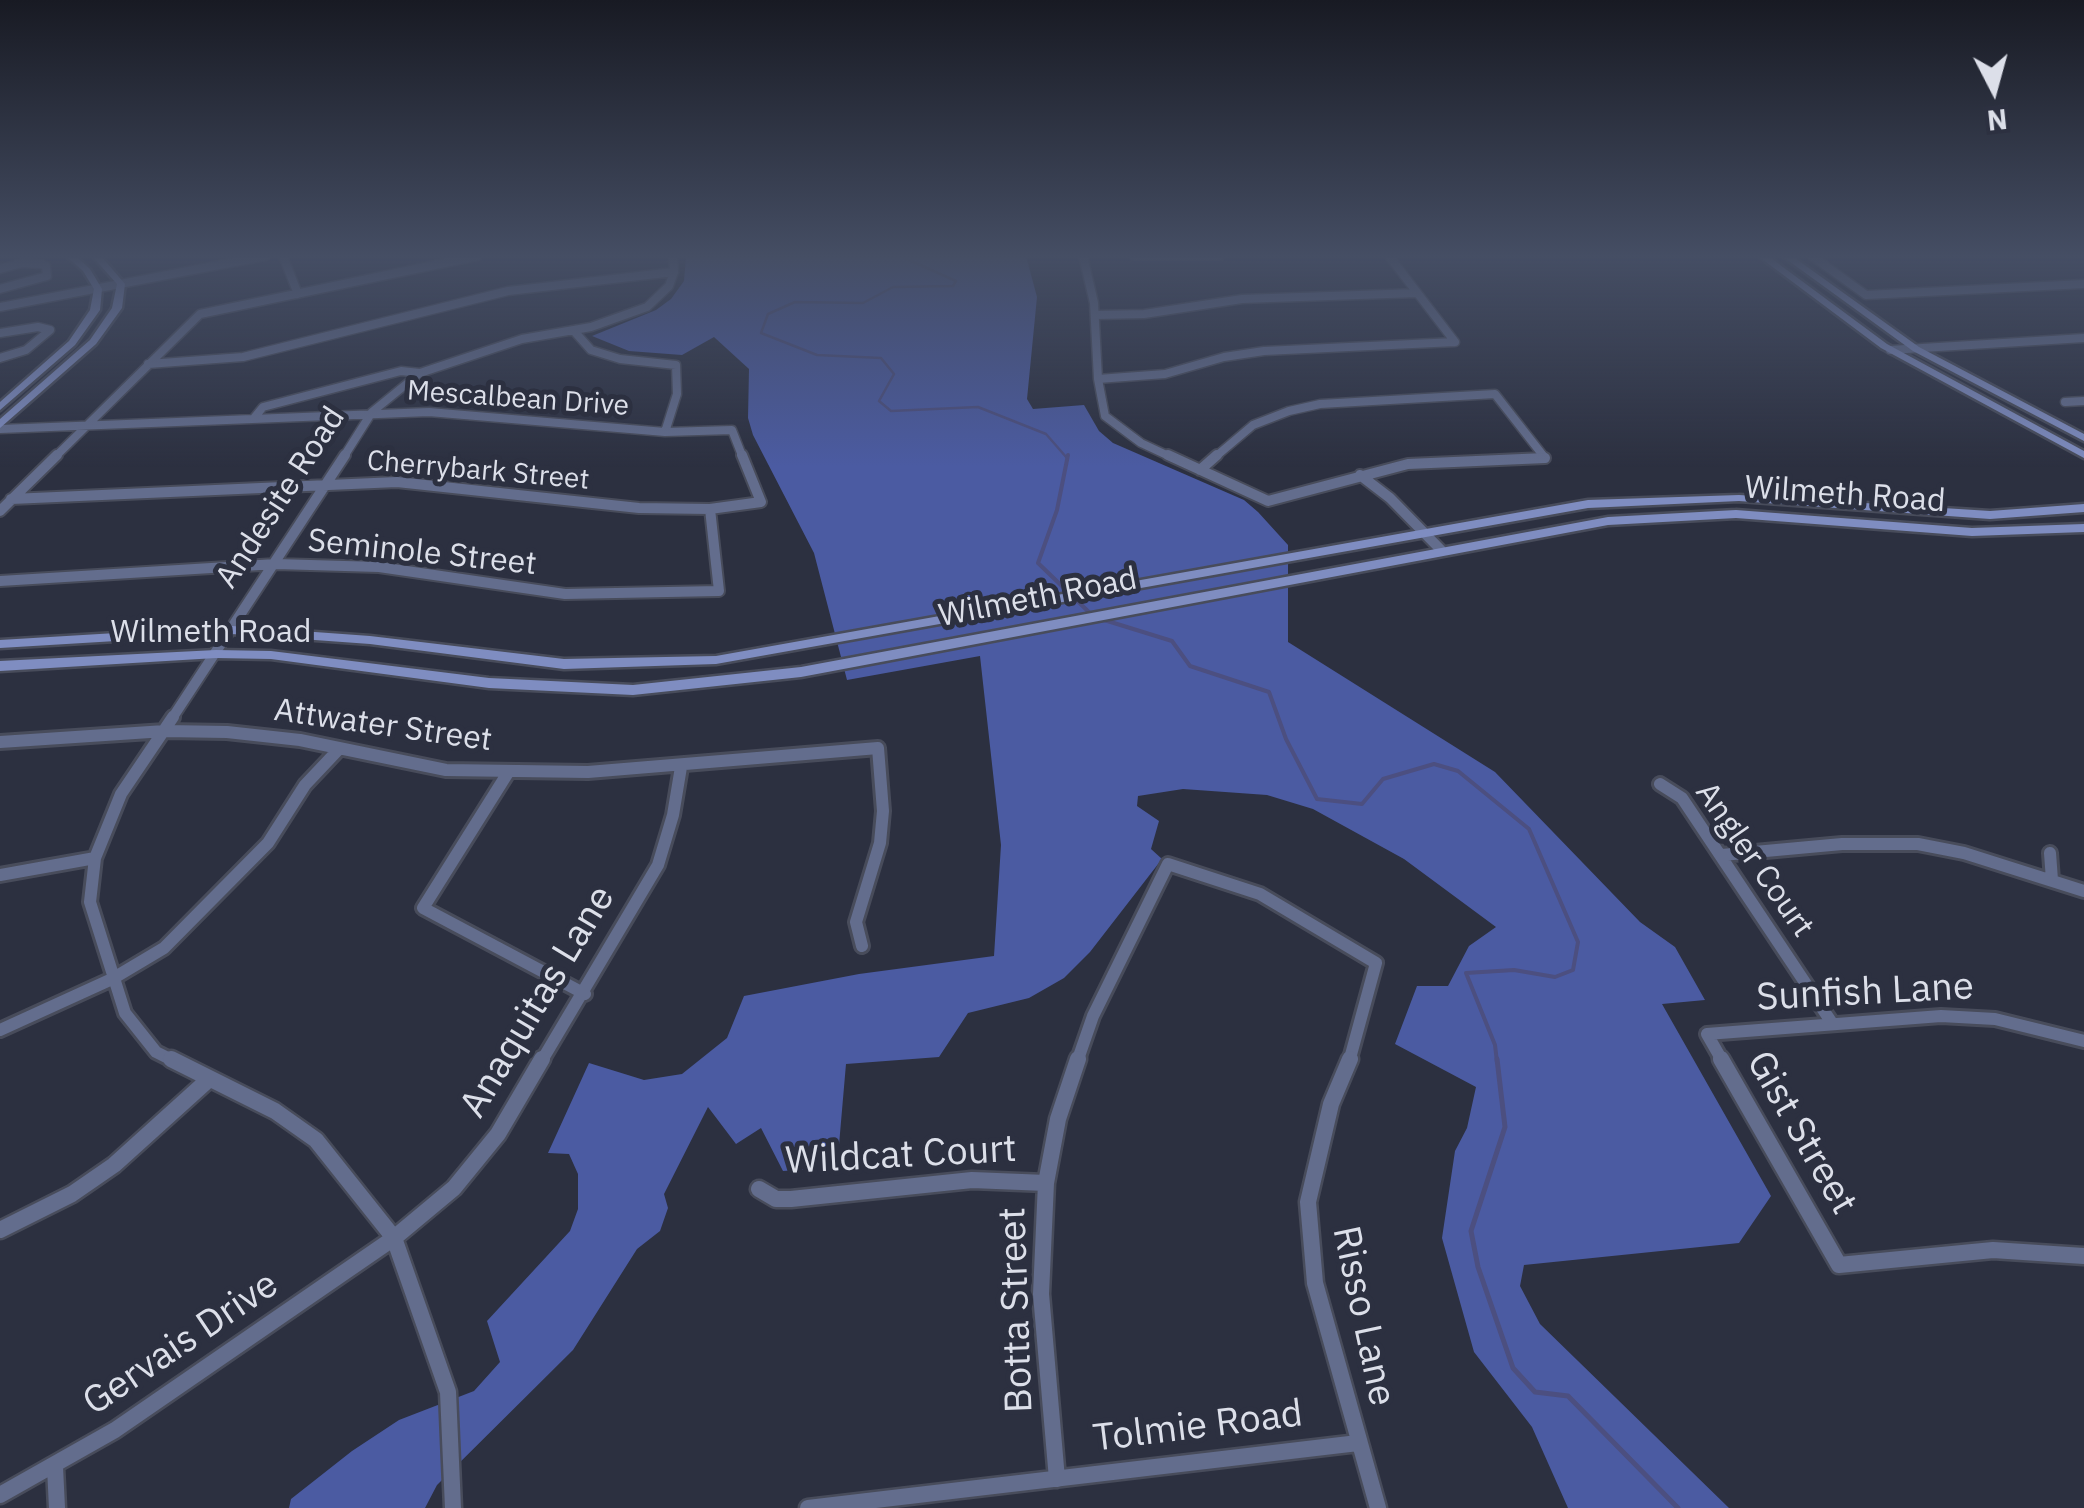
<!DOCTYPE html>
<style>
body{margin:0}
#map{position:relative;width:2084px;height:1508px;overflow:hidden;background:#2c3040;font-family:"IBM Plex Sans",sans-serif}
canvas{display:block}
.north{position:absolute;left:1944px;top:40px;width:100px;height:100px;-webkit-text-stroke:8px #2c3040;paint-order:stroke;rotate:174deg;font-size:28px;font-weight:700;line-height:40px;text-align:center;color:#dcdfe9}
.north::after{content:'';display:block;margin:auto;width:35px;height:45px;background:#dcdfe9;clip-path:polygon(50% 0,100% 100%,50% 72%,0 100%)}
</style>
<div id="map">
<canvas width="2084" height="1508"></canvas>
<div class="north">N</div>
</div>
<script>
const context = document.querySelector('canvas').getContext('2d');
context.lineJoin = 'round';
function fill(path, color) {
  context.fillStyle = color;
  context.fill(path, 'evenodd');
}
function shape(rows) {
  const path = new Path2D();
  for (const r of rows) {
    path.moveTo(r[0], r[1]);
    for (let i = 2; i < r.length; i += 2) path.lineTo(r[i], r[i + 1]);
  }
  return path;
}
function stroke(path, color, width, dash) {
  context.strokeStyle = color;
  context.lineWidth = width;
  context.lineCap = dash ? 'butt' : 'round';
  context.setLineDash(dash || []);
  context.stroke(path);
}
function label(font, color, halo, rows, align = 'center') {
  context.font = font + ' "IBM Plex Sans",sans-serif';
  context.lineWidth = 10;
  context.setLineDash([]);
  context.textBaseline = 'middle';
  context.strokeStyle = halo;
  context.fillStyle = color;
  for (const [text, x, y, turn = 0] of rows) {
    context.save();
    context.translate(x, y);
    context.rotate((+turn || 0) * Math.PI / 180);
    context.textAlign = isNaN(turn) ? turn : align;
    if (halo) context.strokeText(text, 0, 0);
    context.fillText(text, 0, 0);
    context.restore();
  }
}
const forest = shape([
 [686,256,1026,256,1037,297,1027,399,1033,409,1084,405,1099,431,1113,443,1244,500,1258,512,1288,545,1288,642,1495,772,1640,922,1675,947,1705,1000,1662,1004,1771,1196,1739,1243,1524,1265,1520,1286,1540,1324,1729,1508,1568,1508,1532,1427,1474,1352,1442,1238,1455,1151,1467,1128,1476,1087,1395,1044,1417,986,1448,986,1469,946,1496,927,1404,859,1313,809,1267,795,1183,789,1138,796,1137,806,1159,821,1151,849,1162,859,1090,952,1064,978,1029,998,968,1013,939,1057,846,1064,837,1168,783,1171,761,1128,736,1144,708,1107,664,1194,668,1208,660,1231,637,1249,573,1350,437,1485,425,1508,289,1508,291,1499,352,1451,399,1420,474,1391,500,1362,487,1321,570,1231,578,1209,578,1174,569,1154,548,1153,589,1063,644,1080,682,1074,727,1038,744,996,859,974,994,956,1001,845,980,656,847,680,814,553,753,435,748,418,749,369,714,337,682,355,629,351,592,336,656,310,671,299,684,281]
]);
const streamFar2 = shape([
 [900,256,956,281,953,286,893,287,863,303,795,302,768,314,761,333,817,355,881,358,894,374,879,401,891,411,978,407,1046,434,1067,458]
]);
const streamFar1 = shape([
 [1068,455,1057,510,1038,563,1093,616],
 [1101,619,1172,641,1190,666,1269,692,1286,739,1317,799,1362,804,1383,779,1434,764,1458,771,1529,829,1578,942,1573,970,1555,977,1514,970,1466,973,1495,1045,1497,1062]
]);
const stream = shape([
 [1497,1059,1505,1127,1471,1231,1478,1267,1513,1368,1535,1392,1568,1396,1678,1508]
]);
const streetFar3 = shape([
 [283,256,298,294],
 [1083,256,1094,303,1098,379,1105,416,1141,443,1173,458],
 [1134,256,1220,256],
 [1389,256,1455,342],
 [1812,256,1866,295,2084,284],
 [0,269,22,263,41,264,46,266,47,276,0,289],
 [0,307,266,256],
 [1095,315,1144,314,1242,299,1417,293],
 [574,331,591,350,620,359,676,365,677,394,665,432],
 [0,333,38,327,50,330,26,350,0,358],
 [1890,350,2084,338],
 [148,364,243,357,508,291,674,272],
 [1098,379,1165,374,1224,357,1264,351,1455,342],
 [2065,402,2084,401],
 [254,418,263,407,401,371,420,373],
 [0,429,429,412,665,432,732,430,743,458],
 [54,458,200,314,478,256],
 [343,458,372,412,420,373,522,339,591,327,647,307,669,286,674,272,673,256],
 [1214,458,1253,425,1289,411,1320,404,1495,394,1545,458]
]);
const streetFar2 = shape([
 [1168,455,1268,501,1408,464,1545,458],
 [1200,470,1217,455],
 [1360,475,1390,498,1441,550],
 [11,499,397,482,639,508,710,509,761,502,742,455],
 [0,511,57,455],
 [0,581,276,564,379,567,565,594,719,591,710,509],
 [171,720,345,455]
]);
const streetFar1 = shape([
 [173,717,121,794,95,858,90,902,125,1013,156,1052,176,1062],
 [0,742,165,731,227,732,300,740,446,770,588,772,878,748,883,811,880,843,856,922,862,946],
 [509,771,423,908,585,994],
 [1660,784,1682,798,1832,1023],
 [2050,853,2052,880],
 [1722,855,1842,844,1918,844,1964,853,2084,891],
 [0,875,95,858],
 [0,1030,112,979,164,948,268,843,305,785,339,749],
 [541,1062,658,865,673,815,681,767],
 [1077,1062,1093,1016,1168,864,1260,894,1376,963,1349,1062],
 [1723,1062,1707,1034,1941,1016,1995,1019,2084,1041]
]);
const street = shape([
 [171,1059,275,1111,316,1140,394,1238,448,1392,453,1508],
 [1350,1059,1331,1104,1308,1202,1315,1283,1378,1508],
 [1721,1059,1839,1265,1993,1250,2084,1256],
 [759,1189,776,1199,791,1199,972,1180,1046,1183],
 [0,1230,72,1194,114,1165,207,1081],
 [55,1467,57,1508],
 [1057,1479,1041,1294,1046,1183,1058,1119,1078,1059],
 [0,1495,115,1430,394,1238,454,1188,498,1134,542,1059],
 [808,1508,1358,1443]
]);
const secondary = shape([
 [66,256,76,256,90,269,102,289,100,310,75,345,0,410,0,402,69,341,90,310,94,289,83,271,66,256],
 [92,256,101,256,125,284,122,308,96,344,0,428,0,419,90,340,112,308,117,284,92,256],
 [1758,256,1768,256,1887,344,2084,451,2084,458,1881,348,1758,256],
 [1782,256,1792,256,1919,347,2084,434,2084,441,1913,351,1782,256],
 [1739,495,1990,511,2084,504,2084,512,1990,519,1739,501,1588,508,716,664,564,669,370,644,232,634,0,648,0,640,232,626,370,636,564,659,716,656,1588,500,1739,495],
 [1736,510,1972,528,2084,524,2084,532,1972,536,1736,518,1608,525,801,677,633,695,489,688,271,659,216,658,0,671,0,661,216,650,271,651,489,678,633,685,801,667,1608,517,1736,510]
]);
const farStreetnames = [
 ["Mescalbean Drive",518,399,4],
 ["Cherrybark Street",478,471,5]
];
const streetNames = [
 ["Wilmeth Road",1845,495,4],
 ["Andesite Road",281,498,-57],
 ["Seminole Street",422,553,6],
 ["Wilmeth Road",1038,598,-11],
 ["Wilmeth Road",211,633],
 ["Attwater Street",383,726,8],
 ["Angler Court",1754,860,55]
];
const nearStreetnames = [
 ["Sunfish Lane",1865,993,-3],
 ["Anaquitas Lane",538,1002,-59],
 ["Gist Street",1801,1133,60],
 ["Wildcat Court",901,1156,-3],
 ["Botta Street",1017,1310,-92],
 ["Risso Lane",1363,1316,78],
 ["Gervais Drive",181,1344,-34],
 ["Tolmie Road",1198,1427,-7]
];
fill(forest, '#4b5ba2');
stroke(streamFar2, '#4c4f80', 2.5);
stroke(streamFar1, '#4c4f80', 4);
stroke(stream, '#4c4f80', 5);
stroke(streetFar3, '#484c5b', 11);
stroke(streetFar2, '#484c5b', 14);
stroke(streetFar1, '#484c5b', 18);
stroke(street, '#484c5b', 21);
stroke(secondary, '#484c5b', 5);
stroke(streetFar3, '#636d8d', 8);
stroke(streetFar2, '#636d8d', 10);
stroke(streetFar1, '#636d8d', 12);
stroke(street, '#636d8d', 16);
fill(secondary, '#7f8dc1');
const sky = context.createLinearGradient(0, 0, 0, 467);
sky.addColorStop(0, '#181a23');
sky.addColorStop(0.55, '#454e64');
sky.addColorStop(1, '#454e6400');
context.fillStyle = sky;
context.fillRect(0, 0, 2084, 467);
label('28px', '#dcdfe9', '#2c3040', farStreetnames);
label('32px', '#dcdfe9', '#2c3040', streetNames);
label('38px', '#dcdfe9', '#2c3040', nearStreetnames);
</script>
